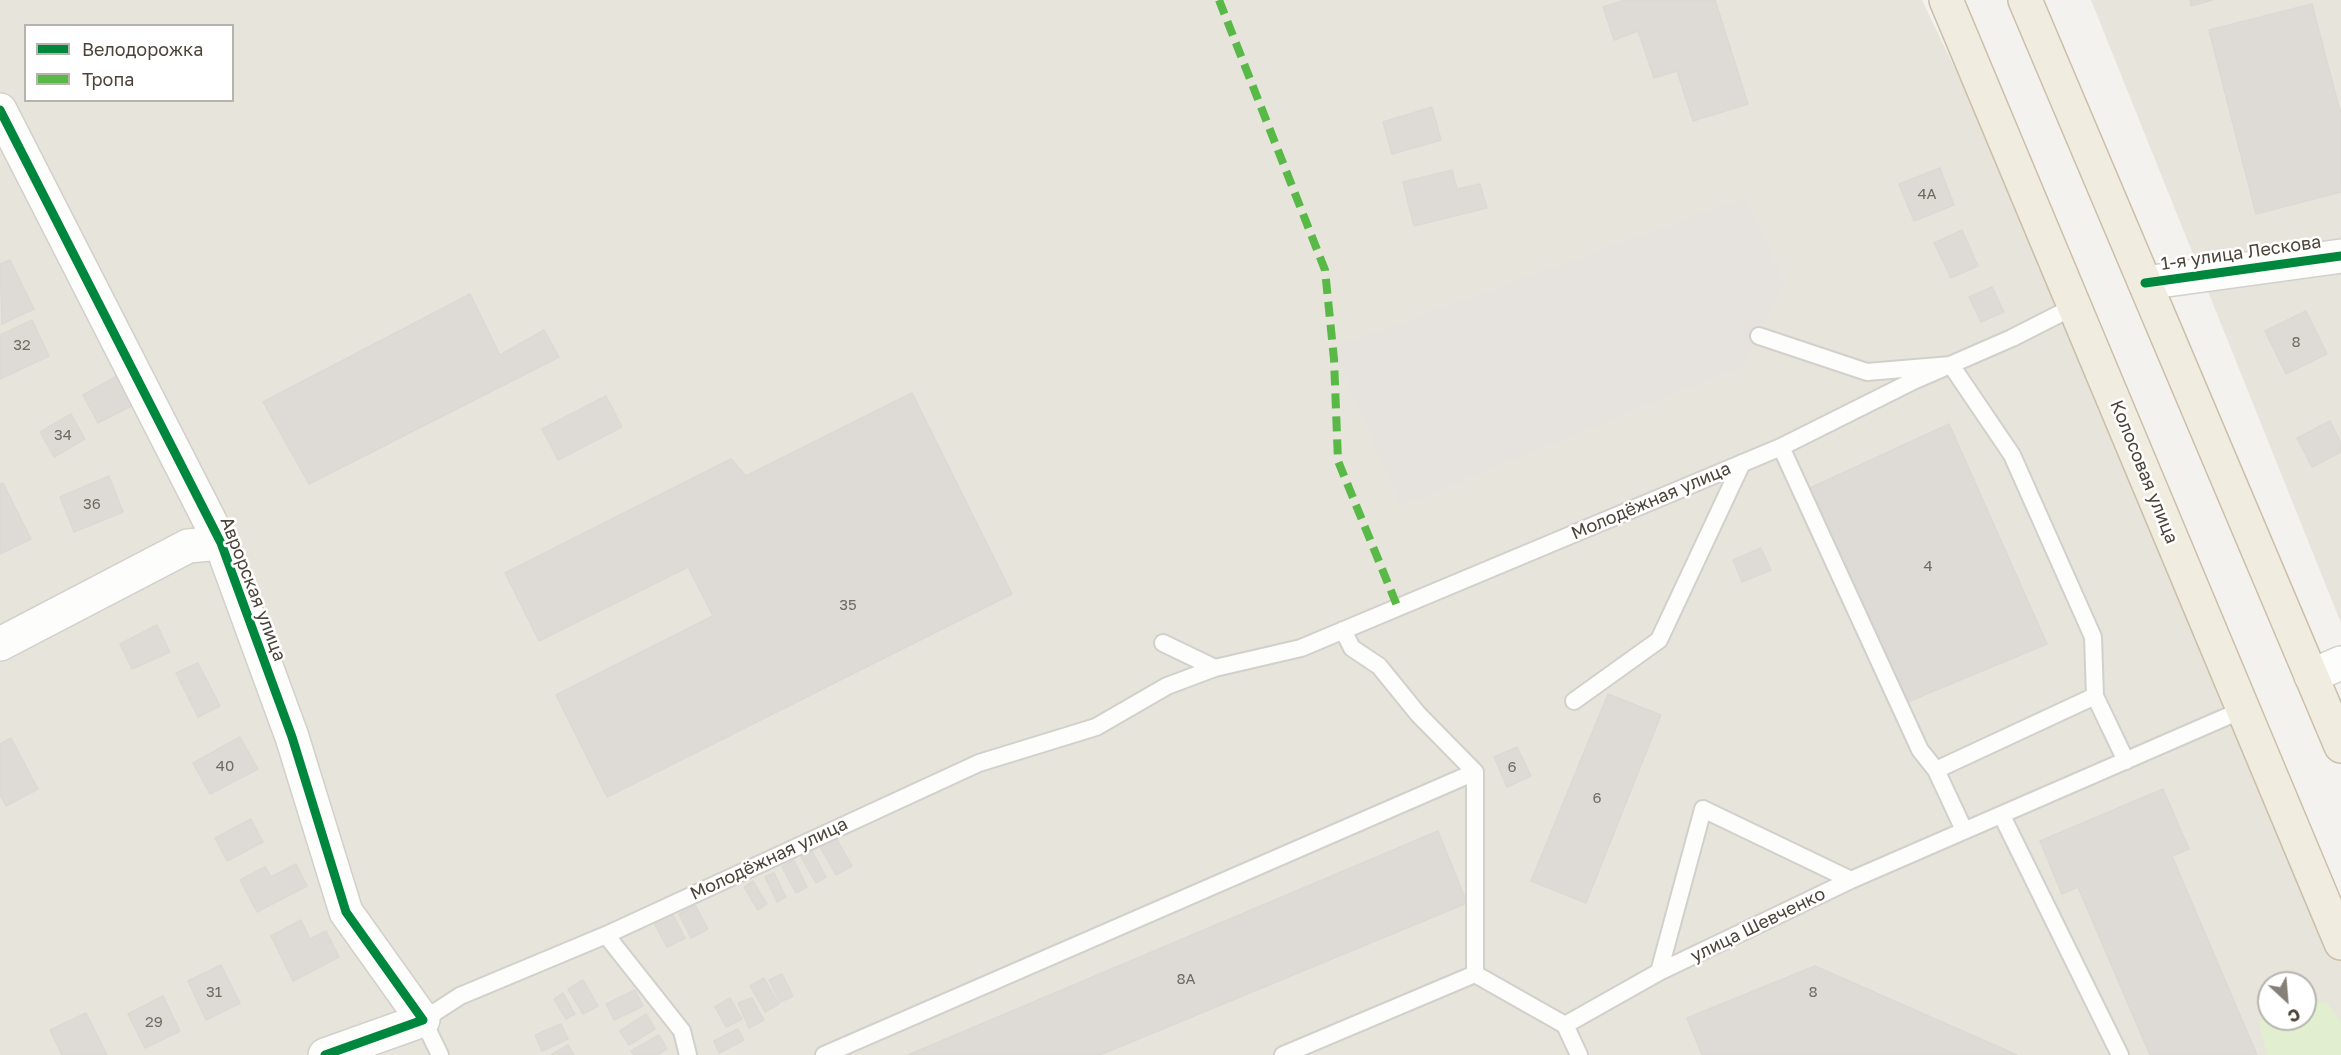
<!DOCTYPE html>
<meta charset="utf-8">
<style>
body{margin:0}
#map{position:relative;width:2341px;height:1055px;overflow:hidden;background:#f4f2ee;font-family:"Golos Text",sans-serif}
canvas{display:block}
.legend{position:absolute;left:24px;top:24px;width:210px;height:78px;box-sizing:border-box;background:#fff;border:2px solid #b7b4b0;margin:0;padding:8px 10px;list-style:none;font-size:18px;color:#4b4439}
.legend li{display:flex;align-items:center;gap:12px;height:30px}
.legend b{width:30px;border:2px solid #b7b4b0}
.north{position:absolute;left:2257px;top:971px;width:60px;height:60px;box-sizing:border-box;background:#fff;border:2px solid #b7b4b0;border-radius:50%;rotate:154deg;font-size:16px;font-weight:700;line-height:24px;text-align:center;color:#4b4439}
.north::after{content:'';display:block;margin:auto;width:21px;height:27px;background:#868178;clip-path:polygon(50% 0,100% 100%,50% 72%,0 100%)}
</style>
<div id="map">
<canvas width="2341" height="1055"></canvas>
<ul class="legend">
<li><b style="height:8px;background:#00873e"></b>Велодорожка</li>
<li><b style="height:8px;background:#58b947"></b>Тропа</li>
</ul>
<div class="north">С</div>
</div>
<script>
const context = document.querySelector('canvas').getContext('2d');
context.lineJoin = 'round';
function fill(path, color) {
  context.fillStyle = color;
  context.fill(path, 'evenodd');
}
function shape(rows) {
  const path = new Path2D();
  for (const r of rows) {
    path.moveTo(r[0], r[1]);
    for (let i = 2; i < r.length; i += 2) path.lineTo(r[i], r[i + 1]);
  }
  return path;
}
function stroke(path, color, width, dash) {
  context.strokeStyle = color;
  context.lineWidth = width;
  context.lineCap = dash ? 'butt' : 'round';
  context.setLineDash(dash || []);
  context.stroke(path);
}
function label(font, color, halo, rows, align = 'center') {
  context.font = font + ' "Golos Text",sans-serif';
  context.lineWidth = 5;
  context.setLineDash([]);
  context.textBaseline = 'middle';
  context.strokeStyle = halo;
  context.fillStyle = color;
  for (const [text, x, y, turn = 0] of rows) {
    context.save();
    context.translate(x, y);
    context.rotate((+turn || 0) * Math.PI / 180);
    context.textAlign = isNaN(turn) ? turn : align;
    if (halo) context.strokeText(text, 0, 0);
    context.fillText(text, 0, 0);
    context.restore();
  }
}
const residential = shape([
 [0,0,1922,0,2046,259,2341,959,2341,1055,0,1055],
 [26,26,232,26,232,100,26,100],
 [2269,983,2305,983,2305,1019,2269,1019],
 [2091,0,2341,0,2341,623]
]);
const green = shape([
 [2305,1000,2327,1003,2341,1022,2341,1055,2267,1055,2259,1024,2264,1006,2269,1002,2269,1019,2305,1019]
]);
const parking = shape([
 [1746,197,1785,285,1744,365,1401,506,1332,348]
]);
const building = shape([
 [1625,0,1715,0,1748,104,1693,121,1677,71,1654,78,1638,31,1614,40,1603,7,1625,0],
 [2190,0,2213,0,2191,6,2190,0],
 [2312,4,2341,115,2341,192,2256,214,2209,30,2312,4],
 [1432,107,1441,140,1392,154,1383,122,1432,107],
 [1940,168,1954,205,1914,221,1899,184,1940,168],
 [1452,170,1457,189,1480,184,1487,208,1414,226,1403,182,1452,170],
 [1962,230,1978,266,1951,278,1934,243,1962,230],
 [10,260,34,309,2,324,0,264,10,260],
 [1992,287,2004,312,1981,322,1969,297,1992,287],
 [470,294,500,355,544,330,559,357,309,484,263,402,470,294],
 [2306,311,2327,354,2286,374,2265,331,2306,311],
 [32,320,49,356,0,379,0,335,32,320],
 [117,376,133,405,98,423,83,395,117,376],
 [912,393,1012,594,607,797,556,695,713,616,688,567,539,641,505,573,731,459,746,476,912,393],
 [606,396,622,427,558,460,542,429,606,396],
 [71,414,85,439,54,457,40,432,71,414],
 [2330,421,2341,443,2341,452,2312,467,2297,438,2330,421],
 [1949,424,2047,644,1905,703,1810,488,1949,424],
 [109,476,123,512,74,532,60,497,109,476],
 [3,483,31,539,0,554,0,484,3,483],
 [1761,548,1771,570,1742,582,1733,560,1761,548],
 [157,625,170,652,132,669,120,644,157,625],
 [198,663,220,706,198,717,176,673,198,663],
 [1608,694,1661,715,1586,903,1531,881,1608,694],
 [240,737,258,769,210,794,193,763,240,737],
 [11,738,38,789,6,806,0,795,0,744,11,738],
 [1517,747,1531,776,1507,787,1494,757,1517,747],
 [2163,789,2189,849,2172,856,2257,1055,2150,1055,2078,887,2062,894,2040,841,2163,789],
 [251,819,263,842,227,861,215,838,251,819],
 [1438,831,1467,903,1100,1055,908,1055,1438,831],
 [836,838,852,866,836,875,820,847,836,838],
 [812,851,826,877,816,883,801,857,812,851],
 [794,860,807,887,796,893,782,867,794,860],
 [296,864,307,886,257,912,240,880,265,867,271,877,296,864],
 [774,873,786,897,777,902,765,877,774,873],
 [753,881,767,904,758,910,744,887,753,881],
 [695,905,708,929,691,938,679,914,695,905],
 [672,913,685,938,667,947,654,923,672,913],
 [301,920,310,939,326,931,339,957,293,981,271,936,301,920],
 [221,965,240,1003,206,1020,188,981,221,965],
 [1815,966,2017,1055,1702,1055,1687,1018,1815,966],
 [782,974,793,996,780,1002,769,980,782,974],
 [764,978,779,1004,765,1012,750,986,764,978],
 [583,980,598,1006,583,1014,568,989,583,980],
 [635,990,643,1006,614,1020,606,1004,635,990],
 [563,993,575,1014,566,1019,554,999,563,993],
 [163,996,180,1031,145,1048,128,1014,163,996],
 [730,998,742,1019,726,1027,715,1007,730,998],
 [752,998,764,1020,749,1028,738,1003,752,998],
 [86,1013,107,1055,62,1055,50,1030,86,1013],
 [646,1014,655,1029,629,1045,620,1031,646,1014],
 [561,1024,568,1039,542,1051,535,1035,561,1024],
 [738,1029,744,1040,719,1053,714,1041,738,1029],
 [659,1035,667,1049,656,1055,634,1055,631,1051,659,1035],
 [568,1045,574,1055,551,1055,568,1045]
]);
const service = shape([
 [1759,336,1867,372,1951,365,2012,455,2093,637,2095,696,2126,761],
 [1781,447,1920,750,1936,770],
 [1343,630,1352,648,1379,666,1418,714,1475,772],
 [1163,643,1215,668,1301,648,1781,447,1911,382,2012,338,2075,306],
 [1574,701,1659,640,1742,463],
 [2002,816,2120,1055],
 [1964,830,1936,770,2095,696],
 [606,935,682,1031,688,1055],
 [1659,972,1703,809,1851,880],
 [1565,1025,1579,1055],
 [440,1055,423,1020,460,996,606,935,979,763,1096,727,1167,686,1215,668],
 [824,1055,1475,772,1475,974],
 [1283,1055,1475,974,1565,1025,1659,972,1851,880,2242,710]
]);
const minor = shape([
 [0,110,221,543,292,737,346,912,423,1020,325,1055],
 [2145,283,2341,256],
 [0,644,188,546,221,543],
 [2311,676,2341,663]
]);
const trunk = shape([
 [1946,0,2341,943],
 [2025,0,2341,746]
]);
const quiet = shape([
 [1219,0,1325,270,1334,359,1338,461,1398,608]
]);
const cycleway = shape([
 [0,110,221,543,292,737,346,912,423,1020,325,1055],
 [2145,283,2341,256]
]);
const numberNames = [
 ["4А",1927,194],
 ["8",2296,342],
 ["32",22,345],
 ["34",63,435],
 ["36",92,504],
 ["4",1928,566],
 ["35",848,605],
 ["40",225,766],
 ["6",1512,767],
 ["6",1597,798],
 ["8А",1186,979],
 ["31",214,992],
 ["8",1813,992],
 ["29",154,1022]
];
const streetNames = [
 ["1-я улица Лескова",2241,253,-8],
 ["Колосовая улица",2144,472,68],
 ["Молодёжная улица",1651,501,-23],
 ["Аврорская улица",253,589,69],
 ["Молодёжная улица",769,859,-25],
 ["улица Шевченко",1758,925,-26]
];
fill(residential, '#e7e4dc');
fill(green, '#e1eecf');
fill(parking, '#e6e3df');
fill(building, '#dedbd6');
stroke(building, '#dcd9d4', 1.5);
stroke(service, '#d2d0cb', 20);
stroke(minor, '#d2d0cb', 36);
stroke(trunk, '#ccbfa9', 36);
stroke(service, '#fdfdfc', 16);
stroke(minor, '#fdfdfc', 33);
stroke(trunk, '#f0ece0', 33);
stroke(quiet, '#58b947', 8, [15, 8]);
stroke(cycleway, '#00873e', 9);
label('15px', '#706a61', null, numberNames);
label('18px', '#4b4439', '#fff', streetNames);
</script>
